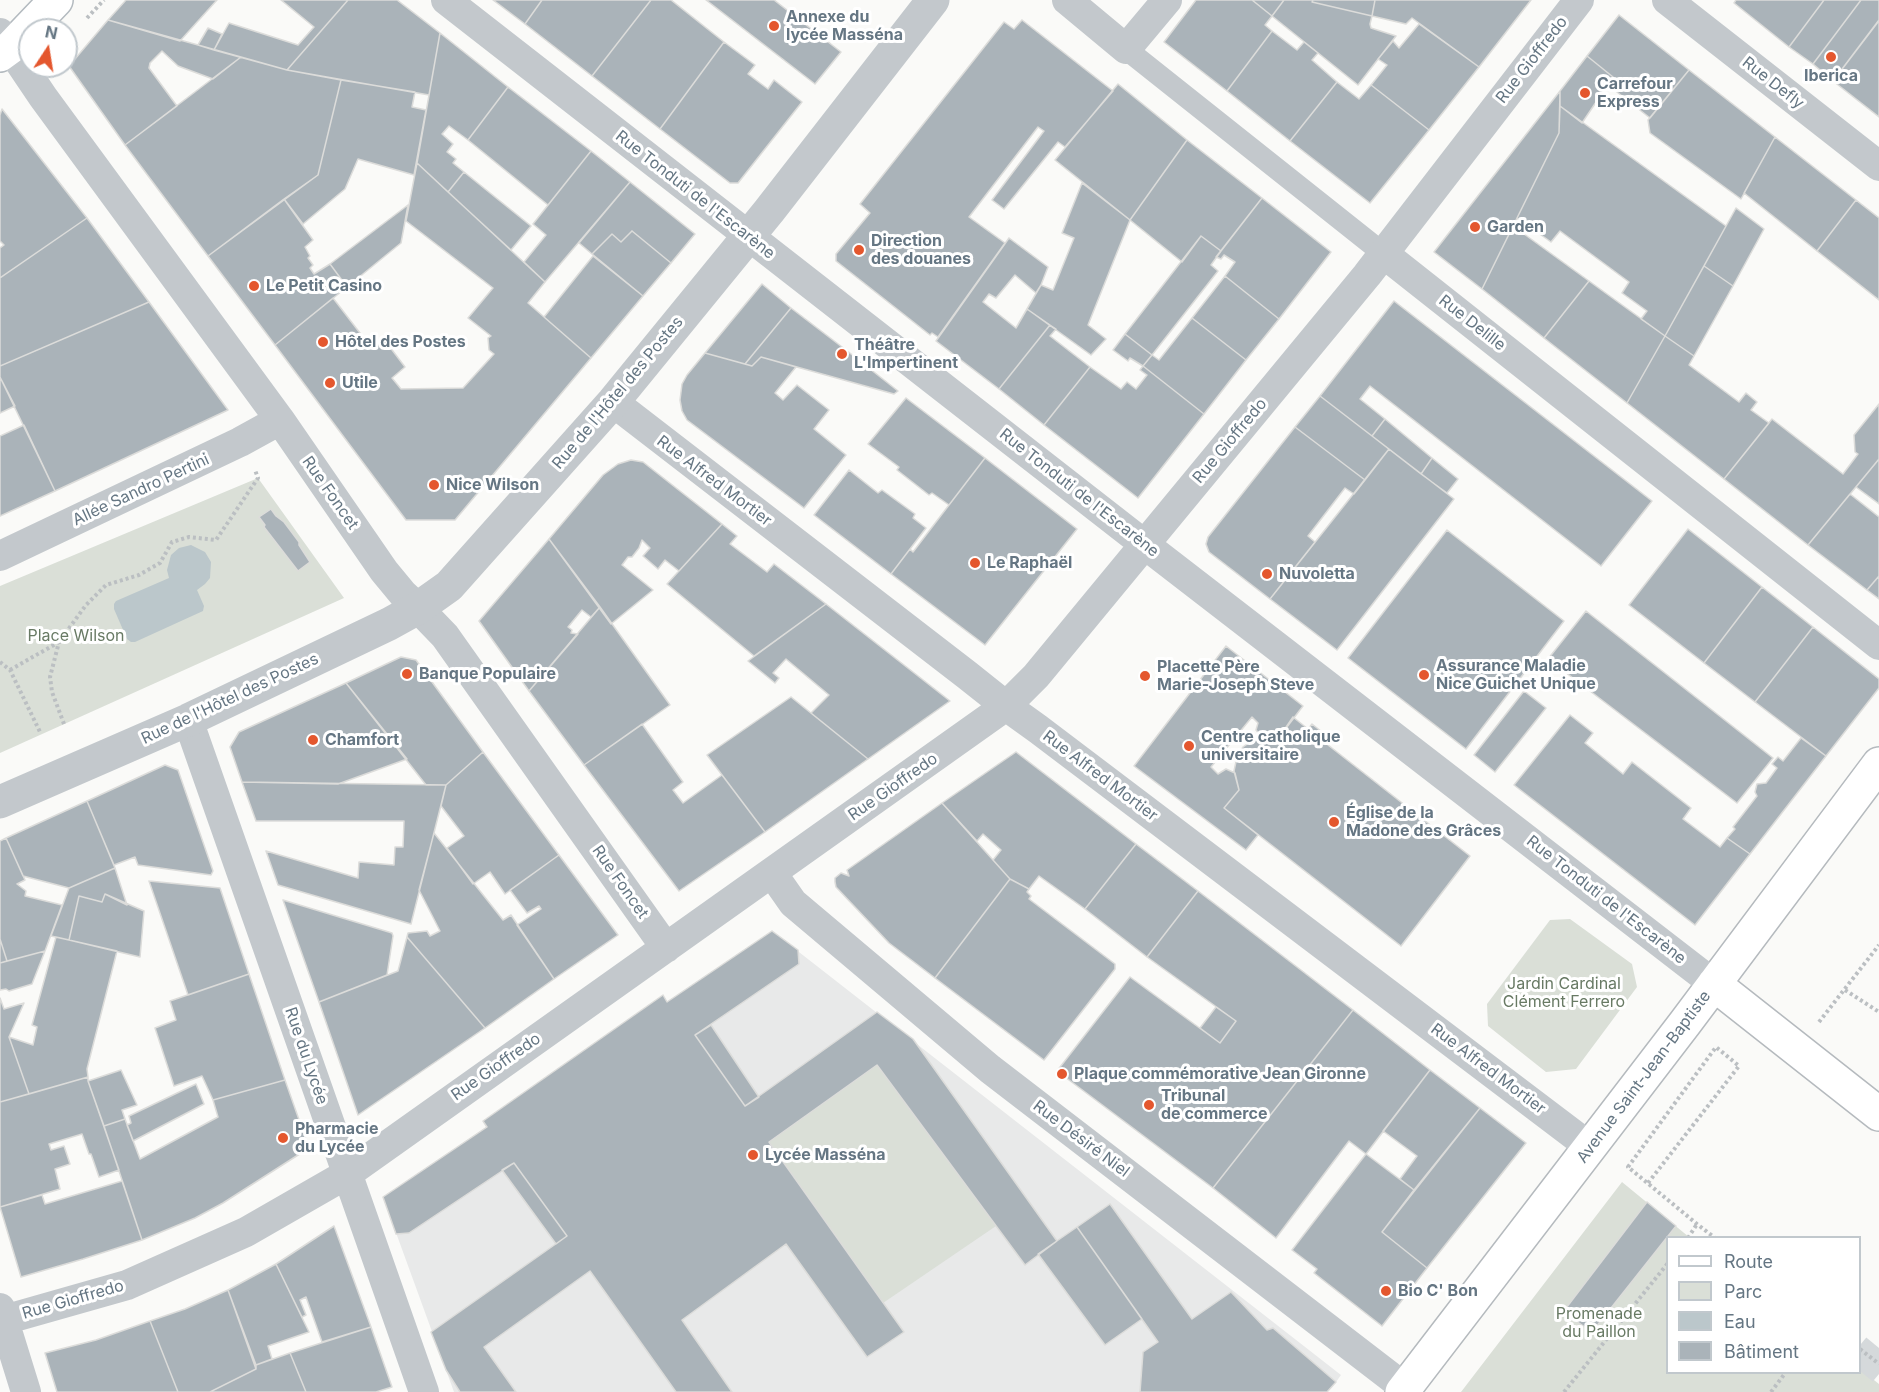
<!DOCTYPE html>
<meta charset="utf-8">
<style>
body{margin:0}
#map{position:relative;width:1879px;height:1392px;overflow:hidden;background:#fafaf8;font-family:Inter,sans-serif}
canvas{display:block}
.legend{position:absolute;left:1666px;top:1236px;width:195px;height:138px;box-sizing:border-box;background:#fff;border:2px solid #c1c8cd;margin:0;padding:8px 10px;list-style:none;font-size:18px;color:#657683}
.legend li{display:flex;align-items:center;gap:12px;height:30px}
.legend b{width:30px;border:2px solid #c1c8cd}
.north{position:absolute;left:18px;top:18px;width:60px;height:60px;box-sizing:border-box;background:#fff;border:2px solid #c1c8cd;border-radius:50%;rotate:12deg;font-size:16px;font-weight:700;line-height:24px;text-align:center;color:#657683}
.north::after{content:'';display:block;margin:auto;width:21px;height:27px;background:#e4572e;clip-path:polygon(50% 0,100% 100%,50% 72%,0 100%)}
</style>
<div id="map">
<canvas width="1879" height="1392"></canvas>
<ul class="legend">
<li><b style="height:8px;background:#fff"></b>Route</li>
<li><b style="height:16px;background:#dadfd7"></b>Parc</li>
<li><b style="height:16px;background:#bbc7cb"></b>Eau</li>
<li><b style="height:16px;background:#aab3b9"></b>Bâtiment</li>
</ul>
<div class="north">N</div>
</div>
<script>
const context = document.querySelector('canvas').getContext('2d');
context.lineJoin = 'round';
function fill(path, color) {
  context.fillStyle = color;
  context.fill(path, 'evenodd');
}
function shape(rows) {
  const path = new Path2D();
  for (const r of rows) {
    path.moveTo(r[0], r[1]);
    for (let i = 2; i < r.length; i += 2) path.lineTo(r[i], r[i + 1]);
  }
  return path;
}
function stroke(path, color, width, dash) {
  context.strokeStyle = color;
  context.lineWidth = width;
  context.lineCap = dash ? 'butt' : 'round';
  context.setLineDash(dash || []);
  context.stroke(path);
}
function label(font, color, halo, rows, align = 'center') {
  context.font = font + ' Inter,sans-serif';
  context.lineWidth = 6;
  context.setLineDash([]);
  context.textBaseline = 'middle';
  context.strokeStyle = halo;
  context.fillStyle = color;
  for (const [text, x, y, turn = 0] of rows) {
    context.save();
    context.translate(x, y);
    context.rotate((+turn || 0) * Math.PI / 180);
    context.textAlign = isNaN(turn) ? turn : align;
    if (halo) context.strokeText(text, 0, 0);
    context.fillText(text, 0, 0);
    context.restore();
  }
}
const built = shape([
 [772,931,1341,1375,1336,1382,1327,1392,454,1392,383,1197,486,1127,483,1121,663,995,667,1002]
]);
const green = shape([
 [258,478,344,598,0,753,0,586],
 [1570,919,1632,964,1637,987,1576,1069,1546,1072,1488,1026,1487,1004,1550,920],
 [877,1065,996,1226,883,1303,769,1142],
 [1622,1182,1689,1237,1668,1238,1668,1372,1860,1372,1860,1369,1879,1384,1879,1392,1461,1392]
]);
const water = shape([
 [191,545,205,552,211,562,210,578,205,584,197,590,204,606,203,611,135,642,131,642,127,639,114,609,114,604,116,601,169,578,167,570,171,555,179,548]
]);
const building = shape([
 [126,0,217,0,180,41,108,20,126,0],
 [281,0,348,0,287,70,214,50,229,23,298,45,314,27,281,0],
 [348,0,397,0,440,33,429,95,287,70,348,0],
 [493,0,542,0,525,24,493,0],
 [542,0,651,0,592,76,525,24,542,0],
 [651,0,671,0,724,42,660,129,592,76,651,0],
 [706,0,774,0,841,52,815,84,706,0],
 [1196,0,1252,0,1272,16,1265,25,1272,31,1227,91,1164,42,1196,0],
 [1252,0,1284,0,1272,16,1252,0],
 [1284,0,1313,0,1312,2,1372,16,1370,24,1371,28,1396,36,1358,85,1272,16,1284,0],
 [1313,0,1375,0,1372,16,1312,2,1313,0],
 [1375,0,1531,0,1479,67,1412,18,1406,24,1372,16,1375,0],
 [1736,0,1824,0,1789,47,1734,3,1736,0],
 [1824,0,1861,0,1813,64,1789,47,1824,0],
 [1861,0,1879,0,1879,20,1833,81,1813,64,1861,0],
 [1619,15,1689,70,1650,118,1608,85,1613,77,1587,56,1619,15],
 [108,20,198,45,241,57,213,79,178,66,162,51,150,63,149,68,177,106,125,145,69,66,108,20],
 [1022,20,1113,91,1065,147,1058,142,1004,209,992,200,1044,131,1038,127,969,217,1005,243,938,337,932,333,930,335,836,261,836,254,870,213,860,204,1004,22,1014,29,1022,20],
 [1878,22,1879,22,1879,117,1833,81,1878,22],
 [1419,24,1479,67,1429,130,1371,85,1387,65,1378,59,1393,41,1399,48,1419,24],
 [208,28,222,34,214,50,198,45,208,28],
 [1272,31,1297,50,1304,42,1318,53,1312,60,1337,82,1290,141,1227,91,1272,31],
 [440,33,508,87,468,140,449,126,442,134,453,144,447,152,456,159,453,163,464,172,448,192,417,163,440,33],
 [724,42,755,65,748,74,768,89,774,80,802,102,738,183,730,183,660,129,724,42],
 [1587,56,1613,77,1582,123,1560,106,1560,91,1587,56],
 [241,57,287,70,341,80,318,175,208,256,125,145,241,57],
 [1689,70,1775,137,1741,199,1650,133,1648,120,1689,70],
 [341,80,415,92,412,107,426,110,414,175,358,159,345,189,303,224,284,199,318,175,341,80],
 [1337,82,1359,99,1371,85,1429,130,1370,203,1290,141,1337,82],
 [1118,84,1187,140,1130,220,1055,160,1118,84],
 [508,87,591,151,548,205,468,140,508,87],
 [1560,91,1559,133,1482,289,1434,252,1560,91],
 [1560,106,1726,226,1665,336,1641,319,1647,311,1622,293,1629,282,1560,231,1551,242,1517,218,1559,133,1560,106],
 [2,109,87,218,0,278,0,248,4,245,0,241,0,115,2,109],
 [1775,137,1856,200,1817,251,1744,193,1775,137],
 [1187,140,1262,198,1221,251,1201,236,1182,262,1130,220,1187,140],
 [591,151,630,182,545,282,524,262,546,235,533,224,591,151],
 [417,163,545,282,528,303,591,358,455,520,406,520,275,345,333,298,370,346,383,338,405,367,392,378,401,389,463,388,494,354,489,350,488,338,491,336,468,318,493,288,406,221,417,163],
 [464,172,531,226,511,250,448,192,464,172],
 [630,182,695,234,671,263,632,231,621,242,612,234,592,254,579,243,630,182],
 [1082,183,1130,220,1088,325,1106,339,1091,355,1027,309,1041,285,1053,290,1074,238,1062,233,1082,183],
 [1262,198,1331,252,1279,319,1225,276,1235,262,1224,255,1221,259,1216,257,1262,198],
 [284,199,313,240,305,247,310,256,308,258,313,265,310,268,314,274,330,264,347,287,275,345,208,256,284,199],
 [1856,200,1879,218,1879,300,1817,251,1856,200],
 [408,205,401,243,347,287,330,264,408,205],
 [1736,208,1764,229,1733,286,1704,266,1736,208],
 [87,218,149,302,0,366,0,278,87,218],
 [1513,226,1589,281,1544,338,1482,289,1513,226],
 [632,231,671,263,643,296,592,254,612,234,621,242,632,231],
 [1201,236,1221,251,1211,265,1218,271,1152,355,1125,334,1201,236],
 [1009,238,1048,267,1041,285,1036,293,1015,275,996,298,989,294,983,302,1016,328,1027,309,1050,325,999,389,936,341,1009,238],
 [593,256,643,296,591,358,544,317,593,256],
 [1704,266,1733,286,1694,356,1665,336,1704,266],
 [1225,276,1279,319,1246,360,1192,318,1225,276],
 [1589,281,1665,336,1627,403,1544,338,1589,281],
 [762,284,791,308,745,364,705,353,762,284],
 [1394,301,1652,501,1601,566,1370,386,1360,399,1385,419,1372,436,1320,396,1394,301],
 [149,302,228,410,55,491,0,377,0,366,149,302],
 [791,308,846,350,898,391,894,394,761,357,752,366,745,364,791,308],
 [1192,318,1246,360,1204,414,1143,366,1152,355,1159,360,1192,318],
 [1050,325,1056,329,1050,336,1090,367,1044,425,999,389,1050,325],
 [1125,334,1152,355,1143,366,1130,358,1128,361,1113,350,1125,334],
 [1665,336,1694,356,1689,365,1739,402,1746,393,1757,402,1751,410,1769,423,1724,479,1627,403,1665,336],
 [705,353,752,366,761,357,796,367,775,393,783,400,797,385,829,410,814,429,846,455,804,508,687,420,682,411,680,400,682,384,687,375,705,353],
 [1143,366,1204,414,1138,498,1044,425,1090,367,1121,389,1127,382,1136,389,1147,375,1140,370,1143,366],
 [0,377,15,406,0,413,0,377],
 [1320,396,1389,449,1365,480,1295,427,1320,396],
 [906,398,985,458,949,505,932,493,929,495,897,470,899,467,868,444,906,398],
 [1879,404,1879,459,1808,545,1724,479,1772,419,1843,474,1858,454,1855,452,1854,435,1879,404],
 [1385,419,1432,458,1421,474,1372,436,1385,419],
 [24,425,55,491,0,516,0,436,24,425],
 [1295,427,1365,480,1354,494,1345,488,1308,536,1315,542,1270,599,1209,552,1206,544,1208,537,1295,427],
 [1389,449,1454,499,1337,650,1270,599,1389,449],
 [985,458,1077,529,985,645,891,574,910,549,913,552,985,458],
 [1432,458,1458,479,1447,493,1421,474,1432,458],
 [1879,459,1879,504,1856,487,1879,459],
 [631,460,643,462,722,524,679,571,665,560,658,569,643,556,650,548,642,540,639,548,632,557,628,557,622,565,653,590,611,624,549,539,603,475,618,464,631,460],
 [849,470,878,493,882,490,915,514,913,518,926,528,891,574,814,515,849,470],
 [1850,494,1879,517,1879,576,1867,590,1808,545,1850,494],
 [271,509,276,516,284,522,299,542,299,545,310,562,298,571,264,527,265,525,259,517,271,509],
 [722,524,737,536,730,544,767,572,774,564,826,604,754,656,667,584,722,524],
 [1688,529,1762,587,1704,663,1629,605,1688,529],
 [1447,530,1564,621,1466,749,1348,658,1447,530],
 [549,539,600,607,591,617,582,610,568,627,572,630,571,633,578,634,529,691,479,621,549,539],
 [1879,576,1879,599,1867,590,1879,576],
 [1762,587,1813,627,1755,702,1704,663,1762,587],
 [826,604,950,701,868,759,811,713,829,695,786,659,773,673,779,678,775,683,748,661,826,604],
 [600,607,670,705,584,765,529,691,600,607],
 [1586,611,1773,758,1737,803,1548,659,1586,611],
 [1813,627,1879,679,1879,688,1826,756,1755,702,1813,627],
 [1226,646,1303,706,1280,736,1265,734,1260,735,1256,730,1258,723,1252,717,1211,767,1218,774,1226,769,1235,773,1239,790,1224,808,1258,835,1246,850,1134,766,1226,646],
 [401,657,416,660,483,752,446,785,426,785,346,683,401,657],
 [346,683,407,759,338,784,242,782,230,747,239,732,346,683],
 [1524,691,1546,708,1495,772,1474,755,1524,691],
 [791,697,868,759,765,832,707,755,791,697],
 [1570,715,1593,733,1585,743,1623,774,1632,762,1691,808,1683,819,1720,847,1727,838,1750,854,1695,925,1514,785,1570,715],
 [1293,717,1308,729,1312,724,1332,740,1328,745,1470,856,1401,946,1224,808,1239,790,1234,771,1237,757,1243,747,1260,735,1265,734,1280,736,1293,717],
 [642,724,683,782,673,790,683,803,722,775,765,832,679,891,584,765,642,724],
 [1801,738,1826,756,1750,854,1727,838,1735,829,1733,827,1757,796,1755,792,1757,784,1766,783,1777,768,1772,764,1778,757,1783,761,1801,738],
 [483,752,559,855,505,894,490,872,473,884,447,848,464,836,441,806,446,785,483,752],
 [1016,752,1136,844,1085,909,1039,876,1029,889,1010,879,993,860,1001,850,983,834,977,841,942,803,1016,752],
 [165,765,178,770,213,871,211,875,138,865,135,857,114,865,87,801,165,765],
 [242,782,446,785,411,924,278,885,266,851,358,878,359,862,394,865,395,847,403,847,404,821,256,821,242,782],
 [87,801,115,868,69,888,23,876,6,838,87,801],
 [942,803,1010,879,935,978,889,943,836,887,835,882,835,878,841,873,849,876,847,870,942,803],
 [434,833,503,920,511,915,554,979,485,1028,407,937,408,933,427,931,430,936,440,931,419,890,434,833],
 [6,838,25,880,17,884,26,891,25,896,62,905,45,951,7,961,0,939,0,841,6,838],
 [1136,844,1198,891,1147,957,1085,909,1136,844],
 [559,855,618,935,554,979,517,925,541,909,539,906,527,913,510,890,559,855],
 [115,868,127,905,105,894,102,902,79,896,69,940,51,936,69,888,115,868],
 [1010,879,1029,889,1027,892,1031,896,1029,899,1115,964,1115,969,1044,1060,935,978,1010,879],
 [149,881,220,888,249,974,188,995,149,881],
 [1198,891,1353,1010,1213,1188,1057,1071,1130,977,1220,1043,1236,1021,1147,957,1198,891],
 [105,894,144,911,140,957,69,940,79,896,102,902,105,894],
 [283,900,392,933,393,936,387,975,319,1002,283,900],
 [772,931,798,950,799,964,695,1035,745,1106,877,1012,913,1039,1057,1241,1025,1265,877,1065,769,1142,904,1332,867,1357,786,1244,682,1320,732,1392,676,1392,590,1271,484,1347,516,1392,460,1392,446,1370,431,1332,567,1236,514,1163,409,1233,396,1234,383,1197,487,1127,483,1121,663,995,667,1002,772,931],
 [56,937,117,951,87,1069,88,1077,29,1094,9,1037,33,1045,37,1027,32,1025,56,937],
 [407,937,485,1028,358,1115,319,1002,398,971,407,937],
 [0,939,7,961,0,963,0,939],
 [45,951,32,984,9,991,6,989,0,990,0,963,45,951],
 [249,974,285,1080,213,1100,202,1076,174,1086,155,1028,176,1020,170,1001,249,974],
 [0,998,4,1009,24,1003,9,1037,29,1094,0,1102,0,998],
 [1216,1007,1236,1021,1220,1043,1200,1028,1216,1007],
 [1353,1010,1430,1070,1366,1154,1349,1141,1276,1238,1213,1188,1353,1010],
 [711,1025,759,1097,745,1106,695,1035,711,1025],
 [121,1070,137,1105,122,1110,125,1119,104,1126,88,1081,121,1070],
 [1430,1070,1480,1108,1414,1190,1400,1179,1417,1156,1383,1131,1430,1070],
 [88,1077,88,1081,119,1170,99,1177,91,1154,89,1154,82,1134,49,1144,51,1150,64,1146,70,1164,55,1169,60,1189,0,1207,0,1102,88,1077],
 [285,1080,309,1148,223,1203,195,1218,142,1240,104,1126,125,1119,140,1159,218,1117,213,1100,285,1080],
 [196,1084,204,1104,133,1141,127,1125,131,1123,129,1116,196,1084],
 [1480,1108,1526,1143,1427,1268,1382,1232,1480,1108],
 [1366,1154,1414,1190,1382,1232,1427,1268,1382,1326,1314,1273,1317,1269,1292,1250,1366,1154],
 [514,1163,567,1236,556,1244,502,1170,514,1163],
 [122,1181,142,1240,83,1259,21,1277,0,1207,42,1195,45,1204,122,1181],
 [1647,1202,1676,1226,1592,1332,1563,1312,1647,1202],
 [1110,1204,1192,1319,1231,1292,1267,1330,1273,1328,1336,1382,1327,1392,1140,1392,1143,1352,1158,1342,1077,1227,1110,1204],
 [334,1226,371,1327,322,1342,306,1297,300,1300,306,1315,302,1317,276,1264,334,1226],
 [1077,1227,1142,1319,1105,1345,1038,1254,1077,1227],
 [276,1264,309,1332,268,1346,272,1359,256,1365,228,1290,276,1264],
 [228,1290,256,1369,210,1392,178,1392,150,1321,185,1309,228,1290],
 [150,1321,178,1392,57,1392,45,1353,96,1340,150,1321],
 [371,1327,392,1387,376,1392,306,1392,290,1353,371,1327],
 [290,1353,306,1392,210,1392,256,1369,256,1365,290,1353]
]);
const primaryTunnel = shape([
 [1860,1371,1879,1348]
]);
const path = shape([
 [87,18,104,0],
 [0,662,10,670,41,734],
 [10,670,59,642],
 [64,724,52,692,50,677,59,642,86,605,106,585,139,575,160,563,172,542,189,537,216,540,258,478,255,470],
 [1845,990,1879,1012],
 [1819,1022,1879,945],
 [1648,1183,1739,1066,1716,1047,1628,1167,1697,1224,1715,1238],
 [1688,1238,1697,1224],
 [1860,1349,1879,1364],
 [1564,1392,1668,1263],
 [1771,1392,1786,1372]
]);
const pedestrian = shape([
 [1126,49,1384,254]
]);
const minor = shape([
 [446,0,1144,544,1714,984],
 [1067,0,1126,49,1167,0],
 [1667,0,1879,166],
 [0,33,43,97,280,420,384,571,403,594,418,608,445,636,666,948],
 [1384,254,1879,645],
 [613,402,967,675,1006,706,1038,729,1590,1147],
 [0,556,240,442,280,420],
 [188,720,424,1392],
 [772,873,793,903,990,1069,1405,1388],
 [0,1308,26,1392],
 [0,1321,127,1285,246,1232,347,1174,1006,706,1036,676,1367,275,1579,0]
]);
const tertiary = shape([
 [0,802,188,720,389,624,418,608,449,586,613,402,769,211,933,0]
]);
const secondary = shape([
 [0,55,11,47,56,0]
]);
const primary = shape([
 [1714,984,1879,1114],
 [1402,1392,1685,1023,1879,764]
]);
const markers = [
 [774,26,6,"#e4572e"],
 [1831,57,6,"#e4572e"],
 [1585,93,6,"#e4572e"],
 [1475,227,6,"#e4572e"],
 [859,250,6,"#e4572e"],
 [254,286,6,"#e4572e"],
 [323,342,6,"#e4572e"],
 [842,354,6,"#e4572e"],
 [330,383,6,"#e4572e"],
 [434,485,6,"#e4572e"],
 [975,563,6,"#e4572e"],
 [1267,574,6,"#e4572e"],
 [407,674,6,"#e4572e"],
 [1424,675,6,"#e4572e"],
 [1145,676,6,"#e4572e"],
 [313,740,6,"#e4572e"],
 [1189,746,6,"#e4572e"],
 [1334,822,6,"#e4572e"],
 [1062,1074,6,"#e4572e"],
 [1149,1105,6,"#e4572e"],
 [283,1138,6,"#e4572e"],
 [753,1155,6,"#e4572e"],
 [1386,1291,6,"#e4572e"]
];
const poiNames = [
 ["Annexe du",786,17],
 ["lycée Masséna",786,35],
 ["Iberica",1831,76,"center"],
 ["Carrefour",1597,84],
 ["Express",1597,102],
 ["Garden",1487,227],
 ["Direction",871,241],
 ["des douanes",871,259],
 ["Le Petit Casino",266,286],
 ["Hôtel des Postes",335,342],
 ["Théâtre",854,345],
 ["L'Impertinent",854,363],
 ["Utile",342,383],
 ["Nice Wilson",446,485],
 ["Le Raphaël",987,563],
 ["Nuvoletta",1279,574],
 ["Assurance Maladie",1436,666],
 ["Nice Guichet Unique",1436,684],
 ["Placette Père",1157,667],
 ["Marie-Joseph Steve",1157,685],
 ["Banque Populaire",419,674],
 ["Centre catholique",1201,737],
 ["universitaire",1201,755],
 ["Chamfort",325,740],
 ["Église de la",1346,813],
 ["Madone des Grâces",1346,831],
 ["Plaque commémorative Jean Gironne",1074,1074],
 ["Tribunal",1161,1096],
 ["de commerce",1161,1114],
 ["Pharmacie",295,1129],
 ["du Lycée",295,1147],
 ["Lycée Masséna",765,1155],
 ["Bio C' Bon",1398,1291]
];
const streetNames = [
 ["Rue Gioffredo",1532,60,-52],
 ["Rue Defly",1773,83,38],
 ["Rue Tonduti de l'Escarène",695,195,38],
 ["Rue Delille",1472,323,38],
 ["Rue de l'Hôtel des Postes",618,393,-50],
 ["Rue Gioffredo",1230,441,-50],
 ["Rue Alfred Mortier",714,481,37],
 ["Allée Sandro Pertini",141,490,-25],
 ["Rue Foncet",330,493,55],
 ["Rue Tonduti de l'Escarène",1079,493,38],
 ["Rue de l'Hôtel des Postes",230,699,-25],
 ["Rue Alfred Mortier",1100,776,37],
 ["Rue Gioffredo",893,787,-35],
 ["Rue Foncet",620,882,55],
 ["Rue Tonduti de l'Escarène",1606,900,38],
 ["Rue du Lycée",306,1056,71],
 ["Rue Gioffredo",496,1067,-35],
 ["Rue Alfred Mortier",1488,1069,37],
 ["Avenue Saint-Jean-Baptiste",1644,1077,-53],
 ["Rue Désiré Niel",1081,1139,37],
 ["Rue Gioffredo",73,1300,-16]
];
const parkNames = [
 ["Place Wilson",76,636],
 ["Jardin Cardinal",1564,984],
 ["Clément Ferrero",1564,1002],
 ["Promenade",1599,1314],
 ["du Paillon",1599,1332]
];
fill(built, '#e8e9e9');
fill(green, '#dadfd7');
fill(water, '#bbc7cb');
fill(building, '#aab3b9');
stroke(building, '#dcdcda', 1.5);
stroke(primaryTunnel, '#d5d9db', 33, [33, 16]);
stroke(secondary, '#b3babf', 36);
stroke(primary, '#b5babe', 36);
stroke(path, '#bbbfc2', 4, [3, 3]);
stroke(pedestrian, '#c3c8cc', 22);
stroke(minor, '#c3c8cc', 30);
stroke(tertiary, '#c3c8cc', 33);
stroke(secondary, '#fff', 33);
stroke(primary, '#fff', 33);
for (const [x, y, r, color] of markers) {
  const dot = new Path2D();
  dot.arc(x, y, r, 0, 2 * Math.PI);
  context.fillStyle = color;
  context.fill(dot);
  stroke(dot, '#fff', 2);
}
label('bold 16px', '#657683', '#fff', poiNames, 'left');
label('16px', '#657683', '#fff', streetNames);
label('16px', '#687a64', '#fff', parkNames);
</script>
